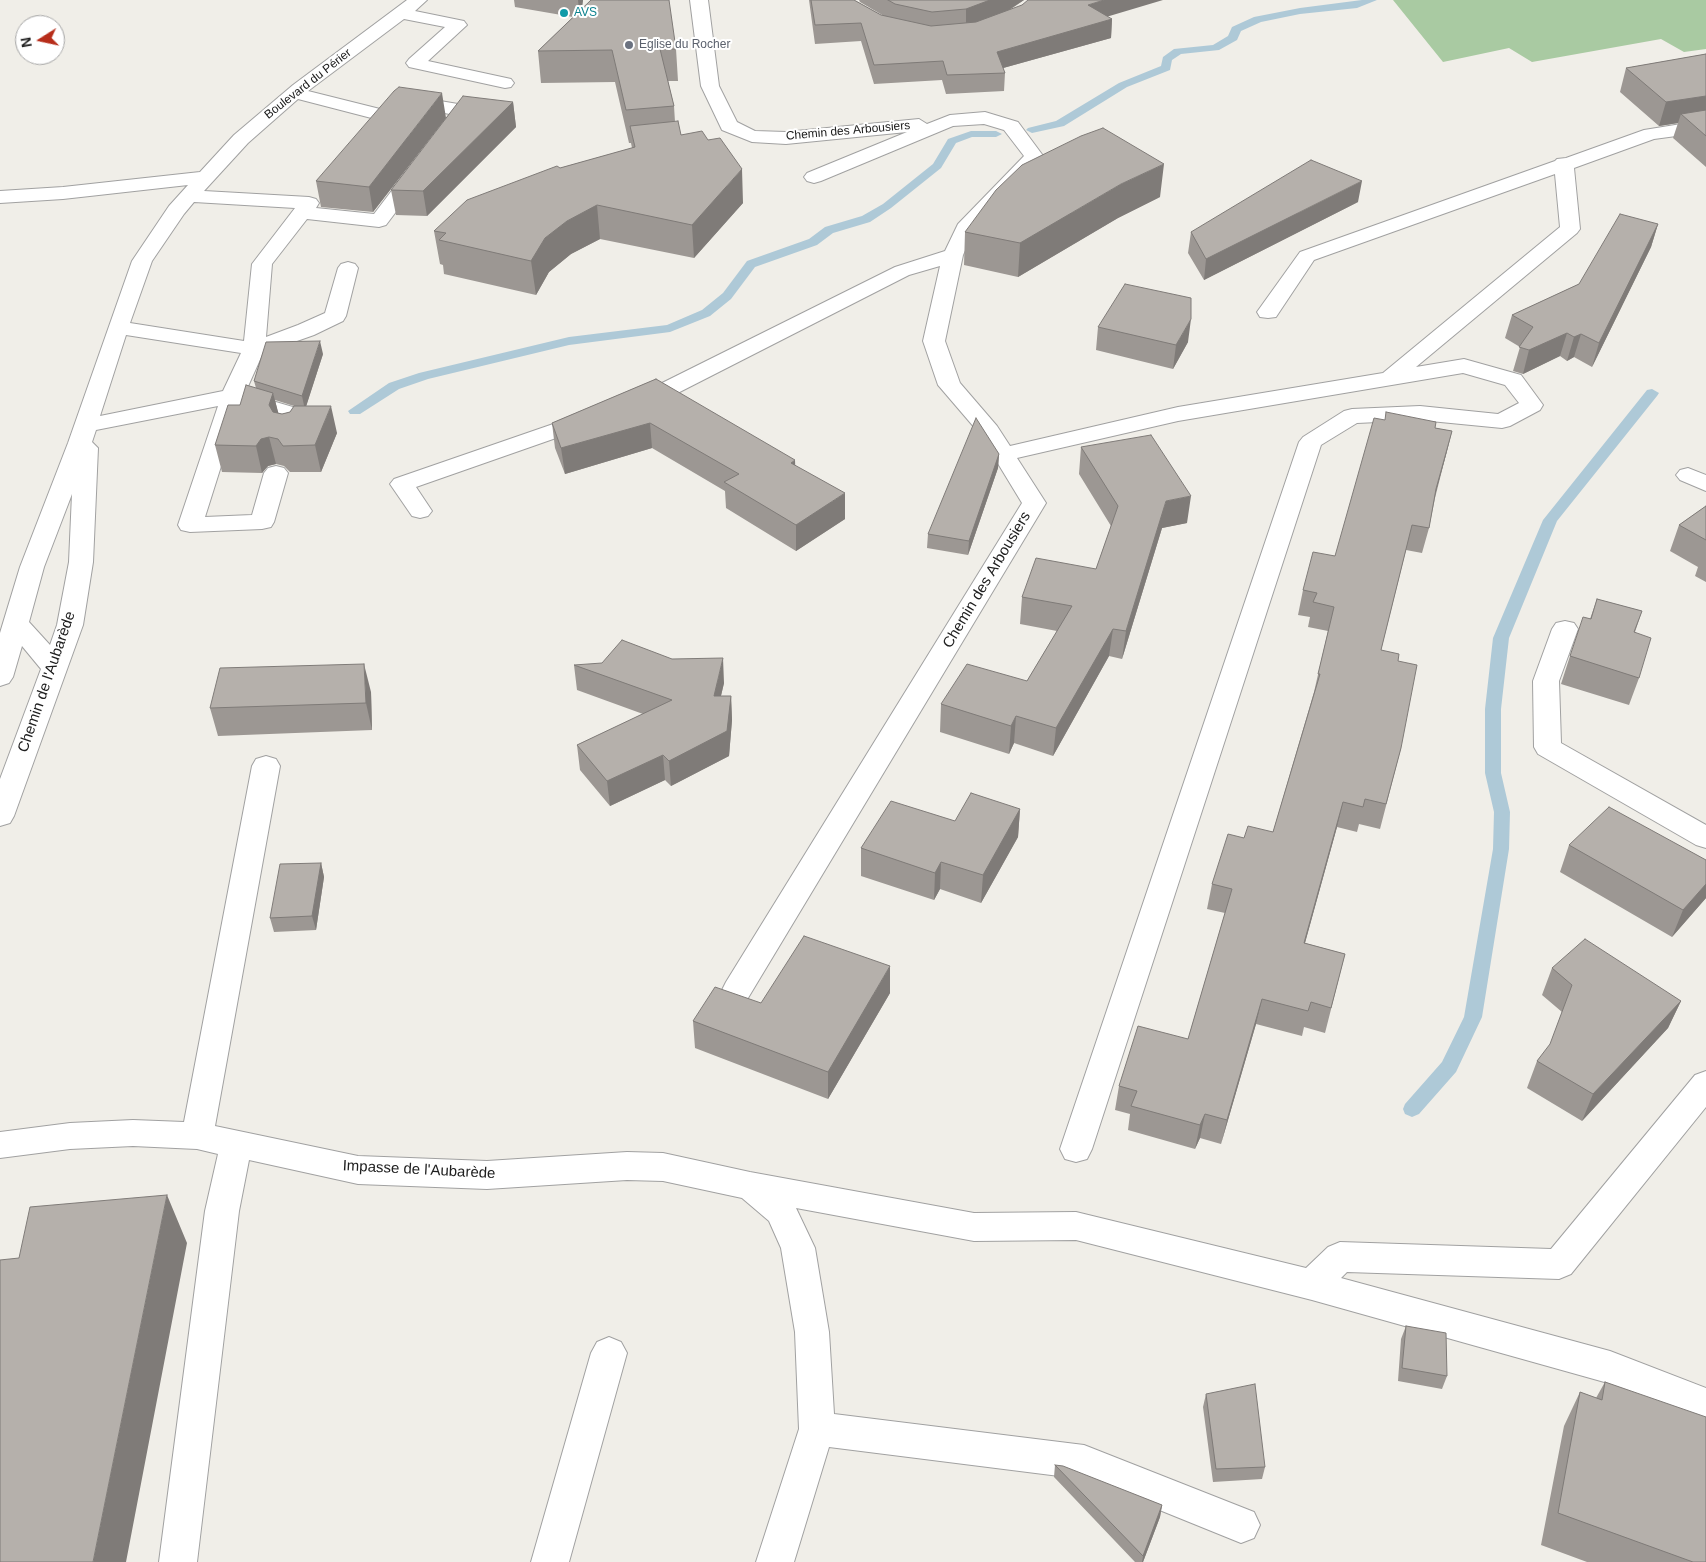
<!DOCTYPE html>
<meta charset="utf-8">
<style>
body{margin:0}
#map{position:relative;width:1706px;height:1562px;overflow:hidden;background:#f0eee8;font-family:Arial,sans-serif}
canvas{display:block}
.north{position:absolute;left:15px;top:15px;width:50px;height:50px;box-sizing:border-box;background:#fff;border:1px solid #a6a6a6;border-radius:50%;rotate:260deg;font-size:14px;font-weight:700;line-height:20px;text-align:center;color:#202020}
.north::after{content:'';display:block;margin:auto;width:18px;height:22px;background:#b72d1a;clip-path:polygon(50% 0,100% 100%,50% 72%,0 100%)}
</style>
<div id="map">
<canvas width="1706" height="1562"></canvas>
<div class="north">N</div>
</div>
<script>
const context = document.querySelector('canvas').getContext('2d');
context.lineJoin = 'round';
function fill(path, color) {
  context.fillStyle = color;
  context.fill(path, 'evenodd');
}
function shape(rows) {
  const path = new Path2D();
  for (const r of rows) {
    path.moveTo(r[0], r[1]);
    for (let i = 2; i < r.length; i += 2) path.lineTo(r[i], r[i + 1]);
  }
  return path;
}
function stroke(path, color, width, dash) {
  context.strokeStyle = color;
  context.lineWidth = width;
  context.lineCap = dash ? 'butt' : 'round';
  context.setLineDash(dash || []);
  context.stroke(path);
}
function label(font, color, halo, rows, align = 'center') {
  context.font = font + ' Arial,sans-serif';
  context.lineWidth = 4;
  context.setLineDash([]);
  context.textBaseline = 'middle';
  context.strokeStyle = halo;
  context.fillStyle = color;
  for (const [text, x, y, turn = 0] of rows) {
    context.save();
    context.translate(x, y);
    context.rotate((+turn || 0) * Math.PI / 180);
    context.textAlign = isNaN(turn) ? turn : align;
    if (halo) context.strokeText(text, 0, 0);
    context.fillText(text, 0, 0);
    context.restore();
  }
}
const forest = shape([
 [1393,0,1706,0,1706,49,1684,52,1661,39,1532,62,1509,48,1443,62]
]);
const stream = shape([
 [1362,0,1377,0,1357,8,1300,14,1261,22,1241,31,1237,40,1219,50,1181,54,1172,60,1170,70,1127,87,1064,126,1032,133,1026,130,1028,128,1056,121,1119,83,1161,66,1163,57,1174,49,1213,45,1228,36,1232,27,1254,17,1300,8,1362,0],
 [971,131,996,131,1002,134,996,137,972,137,956,143,941,168,891,208,870,222,833,233,817,245,755,267,731,299,710,316,670,332,569,345,428,379,399,389,360,414,350,414,348,411,389,383,419,373,569,337,667,325,702,310,723,293,747,261,809,239,825,227,862,216,883,204,933,164,948,139,971,131],
 [1652,389,1659,393,1657,396,1557,521,1509,638,1501,709,1501,773,1510,812,1509,849,1482,1017,1456,1072,1419,1114,1412,1117,1405,1114,1403,1109,1405,1104,1442,1062,1464,1017,1493,849,1494,812,1485,773,1485,709,1493,638,1543,520,1647,390,1652,389]
]);
const minor = shape([
 [407,0,427,0,415,11,464,21,467,25,428,61,511,79,514,83,511,87,505,88,409,67,406,63,409,59,445,27,404,19,308,91,380,109,397,97,404,95,470,106,472,110,453,136,446,138,439,136,437,132,450,114,407,107,390,119,383,121,298,99,248,143,204,191,309,197,316,199,319,203,316,208,374,214,409,168,416,166,423,168,426,172,386,225,379,227,307,219,272,264,266,337,298,325,325,313,338,268,341,264,348,262,355,264,358,268,346,316,343,321,314,335,263,353,245,393,303,410,306,415,296,437,288,439,280,437,277,432,282,418,240,406,205,517,252,515,264,473,268,468,276,466,284,468,288,473,274,522,271,527,262,529,190,532,181,530,178,525,218,406,96,430,92,442,98,448,93,562,83,625,14,816,10,823,0,826,0,779,41,669,22,646,13,677,9,683,0,686,0,633,20,567,68,443,132,261,169,206,188,185,63,199,0,203,0,191,63,187,200,172,234,135,293,85,407,0],
 [194,202,295,208,252,264,244,341,130,323,152,261,184,214,194,202],
 [126,335,241,353,223,391,100,416,126,335],
 [72,494,69,562,57,625,50,645,29,622,44,567,72,494],
 [690,0,708,0,719,86,737,122,755,131,786,132,919,119,927,124,950,115,985,112,1018,122,1041,153,1044,157,1041,161,974,230,963,255,945,341,960,383,997,426,1010,446,1178,407,1383,373,1560,227,1555,174,1314,260,1276,317,1268,318,1260,317,1257,312,1300,252,1555,161,1557,159,1566,158,1644,130,1706,120,1706,132,1654,139,1574,168,1580,229,1577,233,1416,367,1464,359,1521,375,1543,405,1540,410,1510,426,1502,428,1420,420,1357,423,1321,445,1092,1149,1087,1159,1076,1162,1065,1159,1060,1149,1299,442,1303,437,1344,411,1352,409,1420,406,1498,414,1519,403,1505,385,1463,373,1178,421,1017,458,1046,503,748,998,737,1002,726,998,722,990,726,982,1022,503,980,434,938,385,923,341,940,266,909,275,660,402,635,410,627,408,624,403,627,398,644,392,895,267,945,251,958,224,1024,156,1004,130,984,124,953,126,821,181,814,183,807,181,804,177,807,173,907,132,786,144,752,142,722,130,701,86,690,0],
 [588,412,596,414,599,419,596,424,416,487,432,511,428,516,420,518,412,516,390,484,394,479,588,412],
 [1688,468,1706,475,1706,491,1680,480,1676,475,1680,470,1688,468],
 [1565,621,1574,623,1578,629,1559,681,1561,743,1706,825,1706,848,1696,845,1538,754,1534,747,1533,681,1552,629,1556,623,1565,621],
 [266,756,276,759,280,766,215,1126,358,1156,487,1161,627,1152,663,1153,750,1172,974,1213,1076,1212,1306,1268,1328,1247,1340,1242,1551,1249,1695,1075,1706,1071,1706,1107,1571,1274,1559,1279,1347,1272,1341,1278,1610,1351,1706,1388,1706,1420,1608,1383,1312,1300,1076,1240,974,1241,796,1208,815,1248,829,1332,834,1414,1084,1445,1254,1512,1260,1525,1254,1538,1241,1543,1083,1479,829,1447,794,1562,756,1562,799,1429,795,1332,781,1248,769,1221,742,1198,663,1181,627,1180,487,1189,358,1184,249,1160,239,1211,197,1562,159,1562,205,1211,218,1154,197,1149,133,1146,70,1149,0,1158,0,1132,70,1123,133,1120,184,1122,252,766,256,759,266,756],
 [609,1337,621,1342,627,1353,569,1562,531,1562,591,1353,597,1342,609,1337]
]);
const wall = shape([
 [514,0,583,0,582,9,676,49,678,81,668,81,674,106,675,122,681,135,743,203,694,258,600,239,571,254,549,272,536,295,444,274,443,265,440,264,434,231,560,168,632,148,631,143,629,143,615,82,541,83,538,51,573,17,515,7],
 [809,0,854,0,881,15,884,16,860,2,859,0,1024,0,1011,9,1107,17,1112,19,1111,38,1003,68,1005,73,1004,91,946,94,942,80,874,84,861,41,815,44],
 [1706,54,1706,167,1673,138,1678,123,1659,126,1620,92,1626,68],
 [513,102,516,127,427,216,396,215,391,190],
 [446,118,373,212,321,207,316,181],
 [1160,197,1118,218,1018,277,964,265,965,232],
 [1358,202,1204,280,1188,253,1191,232],
 [1658,224,1651,247,1592,367,1574,357,1567,361,1560,356,1523,374,1513,371,1520,347,1505,338,1512,315,1579,284],
 [1098,327,1188,342,1173,369,1096,350],
 [323,354,306,406,337,433,321,472,290,472,284,466,276,464,268,466,262,473,222,472,215,445,256,388,254,381],
 [275,400,294,406,290,412,282,414,278,413],
 [656,379,795,465,845,519,796,551,726,508,725,491,652,448,565,474,555,448,552,423],
 [1435,428,1452,431,1435,498,1429,528,1422,553,1406,550,1381,650,1398,661,1401,748,1380,829,1359,824,1357,832,1337,827,1305,943,1345,954,1325,1033,1304,1027,1302,1036,1256,1024,1221,1144,1200,1138,1195,1149,1128,1130,1130,1114,1115,1110,1119,1086,1188,1039,1225,913,1207,909,1212,884,1244,838,1273,832,1314,692,1328,631,1308,627,1310,617,1298,615,1303,590,1335,556],
 [1081,447,1187,523,1162,528,1122,659,1109,656,1053,756,1014,743,1009,754,940,732,941,704,1027,681,1057,631,1020,624,1022,597,1096,569,1111,526,1079,474],
 [999,454,998,468,968,555,927,548,928,534],
 [1706,506,1706,582,1695,576,1698,567,1670,551,1679,525],
 [1597,599,1642,611,1635,632,1639,678,1629,705,1561,684,1570,656,1590,619],
 [574,665,724,683,721,696,731,696,732,720,729,756,671,786,665,780,610,806,580,770,577,745,643,714,577,690],
 [371,692,372,730,218,736,210,708],
 [1020,809,1018,837,981,903,940,889,934,900,861,876,861,848,955,821],
 [1569,845,1706,860,1706,898,1672,937,1560,872],
 [321,863,324,877,316,930,274,932,270,918],
 [1552,968,1681,1001,1668,1028,1582,1121,1527,1088,1537,1061,1550,1045,1562,1012,1542,995],
 [890,993,828,1099,695,1048,693,1021,761,1003],
 [1406,1326,1447,1376,1442,1389,1398,1381,1401,1339],
 [1605,1382,1706,1562,1587,1562,1541,1545,1564,1426,1580,1392,1596,1398],
 [1206,1394,1265,1467,1262,1479,1213,1482,1203,1407],
 [1055,1465,1162,1505,1160,1517,1143,1562,1135,1562,1054,1477]
]);
const shadedWall = shape([
 [578,0,583,0,580,18],
 [990,0,1024,0,1007,11,966,27,966,9],
 [1104,0,1163,0,1086,23,1088,5],
 [1112,19,1111,38,996,70,997,52],
 [442,93,446,118,373,212,369,187],
 [1706,96,1706,119,1681,114,1678,123,1659,126,1666,102],
 [513,102,516,127,427,216,423,191],
 [1164,164,1160,197,1118,218,1018,277,1020,243,1121,184],
 [742,169,743,203,694,258,692,225],
 [1362,181,1358,202,1204,280,1206,259],
 [597,205,600,239,571,254,549,272,536,295,531,261,545,238,567,221],
 [1658,224,1651,247,1592,367,1599,343],
 [1191,319,1188,342,1173,369,1176,345],
 [1567,333,1560,356,1523,374,1529,350],
 [1581,334,1574,357,1567,361,1574,337],
 [320,341,323,354,305,410,302,396],
 [273,393,280,419,275,431,269,405],
 [331,406,337,433,321,472,315,445],
 [650,423,652,448,565,474,561,448],
 [1452,431,1446,455,1430,513,1436,489],
 [269,437,276,464,268,466,262,473,256,446,261,439],
 [999,454,998,468,968,555,969,541],
 [795,460,796,485,791,463],
 [845,493,845,519,796,551,796,525],
 [1191,496,1187,523,1162,528,1122,659,1126,631,1166,501],
 [1113,629,1109,656,1053,756,1056,728],
 [723,658,724,683,715,720,714,696],
 [364,664,371,692,372,730,366,703],
 [731,696,732,720,729,756,671,786,669,761],
 [1016,716,1014,743,1009,754,1011,726],
 [663,755,665,780,610,806,607,781],
 [1343,802,1337,827,1298,968,1304,943],
 [1020,809,1018,837,981,903,983,875],
 [941,862,940,889,934,900,935,873],
 [321,863,324,877,316,930,312,916],
 [1706,884,1706,898,1672,937,1683,910],
 [890,966,890,993,828,1099,828,1072],
 [1262,999,1256,1024,1221,1144,1227,1120],
 [1681,1001,1668,1028,1582,1121,1593,1094],
 [1205,1114,1200,1138,1195,1149,1200,1125],
 [167,1195,187,1243,126,1562,93,1562],
 [1162,1505,1160,1517,1143,1562,1142,1562,1143,1556]
]);
const building = shape([
 [591,0,669,0,676,49,660,49,674,106,626,110,612,50,538,51,591,0],
 [811,0,854,0,881,15,931,26,976,22,1022,5,1028,0,1104,0,1088,5,1112,19,997,52,1005,73,947,75,943,61,874,65,861,23,815,25,811,0],
 [888,0,990,0,966,9,932,12,895,4,888,0],
 [1706,54,1706,96,1666,102,1626,68,1706,54],
 [399,87,442,93,369,187,316,181,394,91,399,87],
 [463,96,513,102,423,191,391,190,463,96],
 [1706,110,1706,136,1681,114,1706,110],
 [678,121,681,135,702,131,708,140,720,138,742,169,692,225,597,205,567,221,545,238,531,261,439,240,446,233,434,231,467,200,557,166,560,168,635,147,630,126,678,121],
 [1103,128,1164,164,1121,184,1020,243,965,232,996,190,1022,165,1081,136,1103,128],
 [1311,160,1362,181,1206,259,1191,232,1311,160],
 [1620,214,1658,224,1599,343,1581,334,1574,337,1567,333,1529,350,1519,347,1533,327,1512,315,1579,284,1620,214],
 [1125,284,1191,298,1191,319,1176,345,1098,327,1125,284],
 [320,341,302,396,254,381,266,342,320,341],
 [656,379,795,460,791,463,845,493,796,525,724,482,739,474,650,423,561,448,552,423,656,379],
 [246,385,273,393,269,405,273,412,282,414,290,412,294,406,331,406,315,445,283,446,278,439,269,437,261,439,256,446,215,445,228,405,240,405,246,385],
 [1386,412,1436,422,1435,428,1452,431,1436,489,1429,528,1412,525,1381,650,1399,654,1398,661,1417,665,1401,748,1386,804,1365,799,1363,807,1343,802,1304,943,1345,954,1331,1008,1311,1002,1308,1011,1262,999,1227,1120,1205,1114,1200,1125,1131,1106,1137,1091,1119,1086,1138,1026,1188,1039,1232,889,1212,884,1228,834,1244,838,1248,826,1273,832,1320,674,1318,674,1334,607,1313,602,1317,593,1303,590,1313,552,1335,556,1374,418,1385,420,1386,412],
 [976,418,999,454,969,541,928,534,976,418],
 [1151,435,1191,496,1166,501,1126,631,1113,629,1056,728,1016,716,1011,726,941,704,967,664,1027,681,1072,606,1022,597,1036,558,1096,569,1118,506,1081,447,1151,435],
 [1706,506,1706,540,1679,525,1706,506],
 [1597,599,1642,611,1634,632,1651,638,1639,678,1570,656,1583,617,1591,619,1597,599],
 [622,640,672,659,723,658,714,696,731,696,727,731,669,761,663,755,607,781,577,745,672,700,574,665,602,663,622,640],
 [364,664,366,703,210,708,220,668,364,664],
 [971,793,1020,809,983,875,941,862,935,873,861,848,891,801,955,821,971,793],
 [1609,807,1706,860,1706,884,1683,910,1569,845,1609,807],
 [321,863,312,916,270,918,280,864,321,863],
 [804,936,890,966,828,1072,693,1021,715,987,761,1003,804,936],
 [1585,939,1681,1001,1593,1094,1537,1061,1550,1044,1572,985,1552,968,1585,939],
 [167,1195,93,1562,0,1562,0,1260,19,1258,30,1207,167,1195],
 [1406,1326,1446,1333,1447,1376,1402,1368,1406,1326],
 [1605,1382,1706,1417,1706,1562,1693,1562,1558,1513,1580,1392,1602,1400,1605,1382],
 [1255,1384,1265,1467,1216,1469,1206,1394,1255,1384],
 [1055,1465,1063,1466,1162,1505,1143,1556,1055,1465]
]);
const markers = [
 [564,13,5,"#0f9aa8"],
 [629,45,5,"#6b7280"]
];
const farCulturenames = [
 ["AVS",574,13]
];
const farWorshipnames = [
 ["Eglise du Rocher",639,45]
];
const farStreetnames = [
 ["Boulevard du Périer",308,84,-38],
 ["Chemin des Arbousiers",848,131,-5]
];
const streetNames = [
 ["Chemin des Arbousiers",987,580,-59],
 ["Chemin de l'Aubarède",47,682,-71],
 ["Impasse de l'Aubarède",419,1170,3]
];
fill(forest, '#a9caa2');
fill(stream, '#aec9d7');
stroke(minor, '#a1a1a1', 2);
fill(minor, '#fff');
fill(wall, '#9c9793');
fill(shadedWall, '#7f7b78');
fill(building, '#b5b0ab');
stroke(building, '#7f7b78', 1);
for (const [x, y, r, color] of markers) {
  const dot = new Path2D();
  dot.arc(x, y, r, 0, 2 * Math.PI);
  context.fillStyle = color;
  context.fill(dot);
  stroke(dot, '#fff', 2);
}
label('12px', '#0d838f', '#fff', farCulturenames, 'left');
label('12px', '#5b616d', '#fff', farWorshipnames, 'left');
label('12px', '#202020', '#fff', farStreetnames);
label('15px', '#202020', '#fff', streetNames);
</script>
